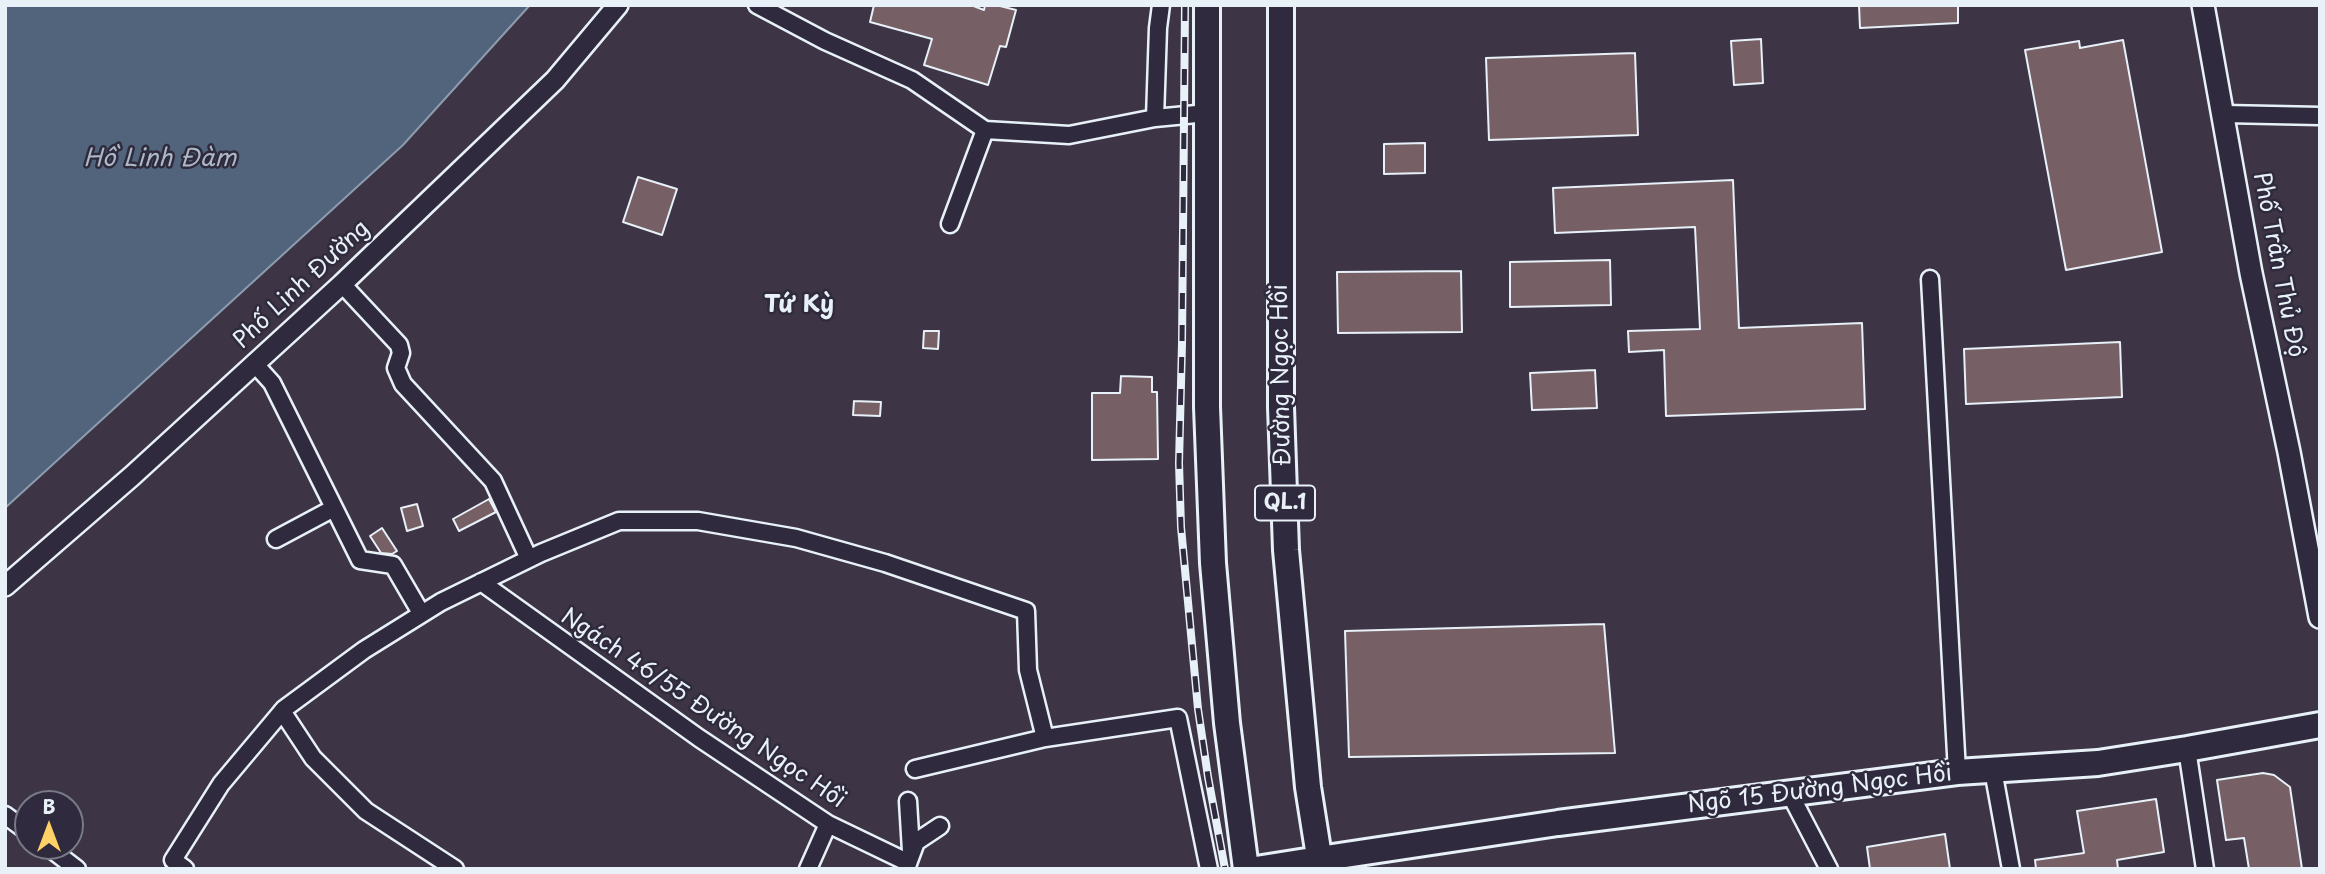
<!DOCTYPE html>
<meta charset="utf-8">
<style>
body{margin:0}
#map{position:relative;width:2325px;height:874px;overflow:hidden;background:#3d3545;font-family:"Playpen Sans",sans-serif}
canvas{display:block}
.frame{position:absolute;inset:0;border:7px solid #e8f1f8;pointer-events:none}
.north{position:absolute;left:14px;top:790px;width:70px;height:70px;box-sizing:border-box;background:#2f2a3d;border:2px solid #797a88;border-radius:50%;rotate:0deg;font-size:19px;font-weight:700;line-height:28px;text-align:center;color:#e8f1f8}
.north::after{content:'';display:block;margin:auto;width:24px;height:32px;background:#ffd166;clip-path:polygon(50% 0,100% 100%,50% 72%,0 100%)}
</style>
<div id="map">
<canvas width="2325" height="874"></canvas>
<div class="frame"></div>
<div class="north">B</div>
</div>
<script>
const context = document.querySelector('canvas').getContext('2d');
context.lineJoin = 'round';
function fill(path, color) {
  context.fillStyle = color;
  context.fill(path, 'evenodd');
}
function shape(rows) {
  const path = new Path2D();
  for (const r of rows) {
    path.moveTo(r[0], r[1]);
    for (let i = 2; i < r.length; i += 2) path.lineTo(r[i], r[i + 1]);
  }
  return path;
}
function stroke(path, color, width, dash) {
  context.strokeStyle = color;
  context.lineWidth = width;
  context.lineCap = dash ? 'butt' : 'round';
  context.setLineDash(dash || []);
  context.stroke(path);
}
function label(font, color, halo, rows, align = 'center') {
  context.font = font + ' "Playpen Sans",sans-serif';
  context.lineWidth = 5;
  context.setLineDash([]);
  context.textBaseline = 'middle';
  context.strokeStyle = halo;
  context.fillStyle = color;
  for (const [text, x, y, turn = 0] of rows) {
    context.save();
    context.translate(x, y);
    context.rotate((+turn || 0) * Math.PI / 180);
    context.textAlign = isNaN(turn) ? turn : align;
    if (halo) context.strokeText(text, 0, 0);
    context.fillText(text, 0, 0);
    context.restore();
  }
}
const water = shape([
 [5,5,530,5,403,145,5,508,5,5]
]);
const building = shape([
 [874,5,971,5,984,10,985,5,996,5,1016,10,1006,47,1000,46,988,85,924,65,932,39,870,22,874,5],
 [1859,5,1958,5,1958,23,1860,28,1859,5],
 [1761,39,1763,83,1734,85,1731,41,1761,39],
 [2123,40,2162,252,2066,270,2025,50,2079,41,2080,48,2123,40],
 [1635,53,1638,135,1489,140,1486,58,1635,53],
 [1425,143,1425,173,1384,174,1384,144,1425,143],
 [638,177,677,189,662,235,623,222,638,177],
 [1733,180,1739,328,1862,323,1865,409,1666,416,1664,350,1629,352,1628,331,1700,329,1695,227,1555,233,1553,188,1733,180],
 [1610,260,1611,305,1510,307,1510,262,1610,260],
 [1461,271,1462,332,1338,333,1337,272,1461,271],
 [924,331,939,331,938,349,923,348,924,331],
 [2120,342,2122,397,1966,404,1964,349,2120,342],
 [1595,370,1597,408,1532,410,1530,373,1595,370],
 [1121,376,1152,377,1152,392,1157,392,1158,459,1092,460,1092,393,1120,393,1121,376],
 [854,401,881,402,880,416,853,415,854,401],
 [489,499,496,512,459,531,453,519,489,499],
 [417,504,423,526,407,531,401,508,417,504],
 [382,528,397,551,392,554,381,553,370,536,382,528],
 [1604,624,1615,753,1349,757,1345,631,1604,624],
 [2263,773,2274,775,2290,787,2302,869,2249,869,2244,838,2226,840,2217,780,2263,773],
 [2156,799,2164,852,2117,860,2118,869,2036,869,2035,860,2084,853,2077,811,2156,799],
 [1945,834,1950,869,1870,869,1867,847,1945,834]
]);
const minor = shape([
 [757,5,825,41,912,80,985,130,1069,135,1155,118,1207,113],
 [2224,114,2320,116],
 [1155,118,1158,28,1161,5],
 [950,224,985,130],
 [1930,279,1957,772],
 [342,284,399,345,401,353,396,368,403,384,493,481,529,559],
 [254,363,272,383,360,560,393,565,421,613],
 [276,539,334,508],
 [481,582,699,738,828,824,907,862],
 [282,711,313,758,366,811,455,869],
 [2187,749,2205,869],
 [915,769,1045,738],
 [1993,770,2011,869],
 [1790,794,1829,869],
 [908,801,911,851],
 [5,815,28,832],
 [47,846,77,869],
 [185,869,173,860,221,784,284,709,364,650,441,602,541,553,619,521,698,521,796,538,885,563,1026,611,1028,670,1045,738,1178,718,1209,869],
 [808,869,828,824],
 [906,869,916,842,940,826]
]);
const tertiary = shape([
 [5,586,132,476,342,284,555,80,618,5]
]);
const secondary = shape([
 [2203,5,2251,273,2289,452,2320,617]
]);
const primary = shape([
 [1319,859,1558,823,1957,772,2098,763,2187,749,2320,725]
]);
const trunk = shape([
 [1207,5,1207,407,1213,563,1227,723,1246,869],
 [1281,5,1281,407,1286,550,1308,787,1321,869],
 [1256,869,1319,859]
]);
const rail = shape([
 [1185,5,1182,344,1179,463,1181,527,1198,709,1208,777,1225,869]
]);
const shields = [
 [1285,503,60]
];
const shieldNames = [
 ["QL.1",1285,503]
];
const streetNames = [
 ["Phố Trần Thủ Độ",2278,265,79],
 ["Phố Linh Đường",302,285,-43],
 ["Đường Ngọc Hồi",1282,375,-91],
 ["Ngách 46/55 Đường Ngọc Hồi",703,709,34],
 ["Ngõ 15 Đường Ngọc Hồi",1820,790,-7]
];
const waterNames = [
 ["Hồ Linh Đàm",160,159]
];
const neighbourhoodNames = [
 ["Tứ Kỳ",799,305]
];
fill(water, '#51647c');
stroke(water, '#8d9cae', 2);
fill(building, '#766065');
stroke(building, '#e8f1f8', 2);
stroke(minor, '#e8f1f8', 21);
stroke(tertiary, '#e8f1f8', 24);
stroke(secondary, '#e8f1f8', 26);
stroke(primary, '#e8f1f8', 30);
stroke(trunk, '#e8f1f8', 30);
stroke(minor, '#2f2a3d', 16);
stroke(tertiary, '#2f2a3d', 19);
stroke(secondary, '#2f2a3d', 21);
stroke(primary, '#2f2a3d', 24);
stroke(trunk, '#2f2a3d', 24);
stroke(rail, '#e8f1f8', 8);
stroke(rail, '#2f2a3d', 5, [16]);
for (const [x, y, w] of shields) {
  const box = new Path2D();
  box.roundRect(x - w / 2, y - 17.5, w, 35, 5);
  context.fillStyle = '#2f2a3d';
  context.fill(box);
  stroke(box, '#e8f1f8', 2);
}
label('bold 21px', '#e8f1f8', null, shieldNames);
label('23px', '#e8f1f8', '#2f2a3d', streetNames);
label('italic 24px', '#acb9c6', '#2f2a3d', waterNames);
label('bold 24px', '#e8f1f8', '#2f2a3d', neighbourhoodNames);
</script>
